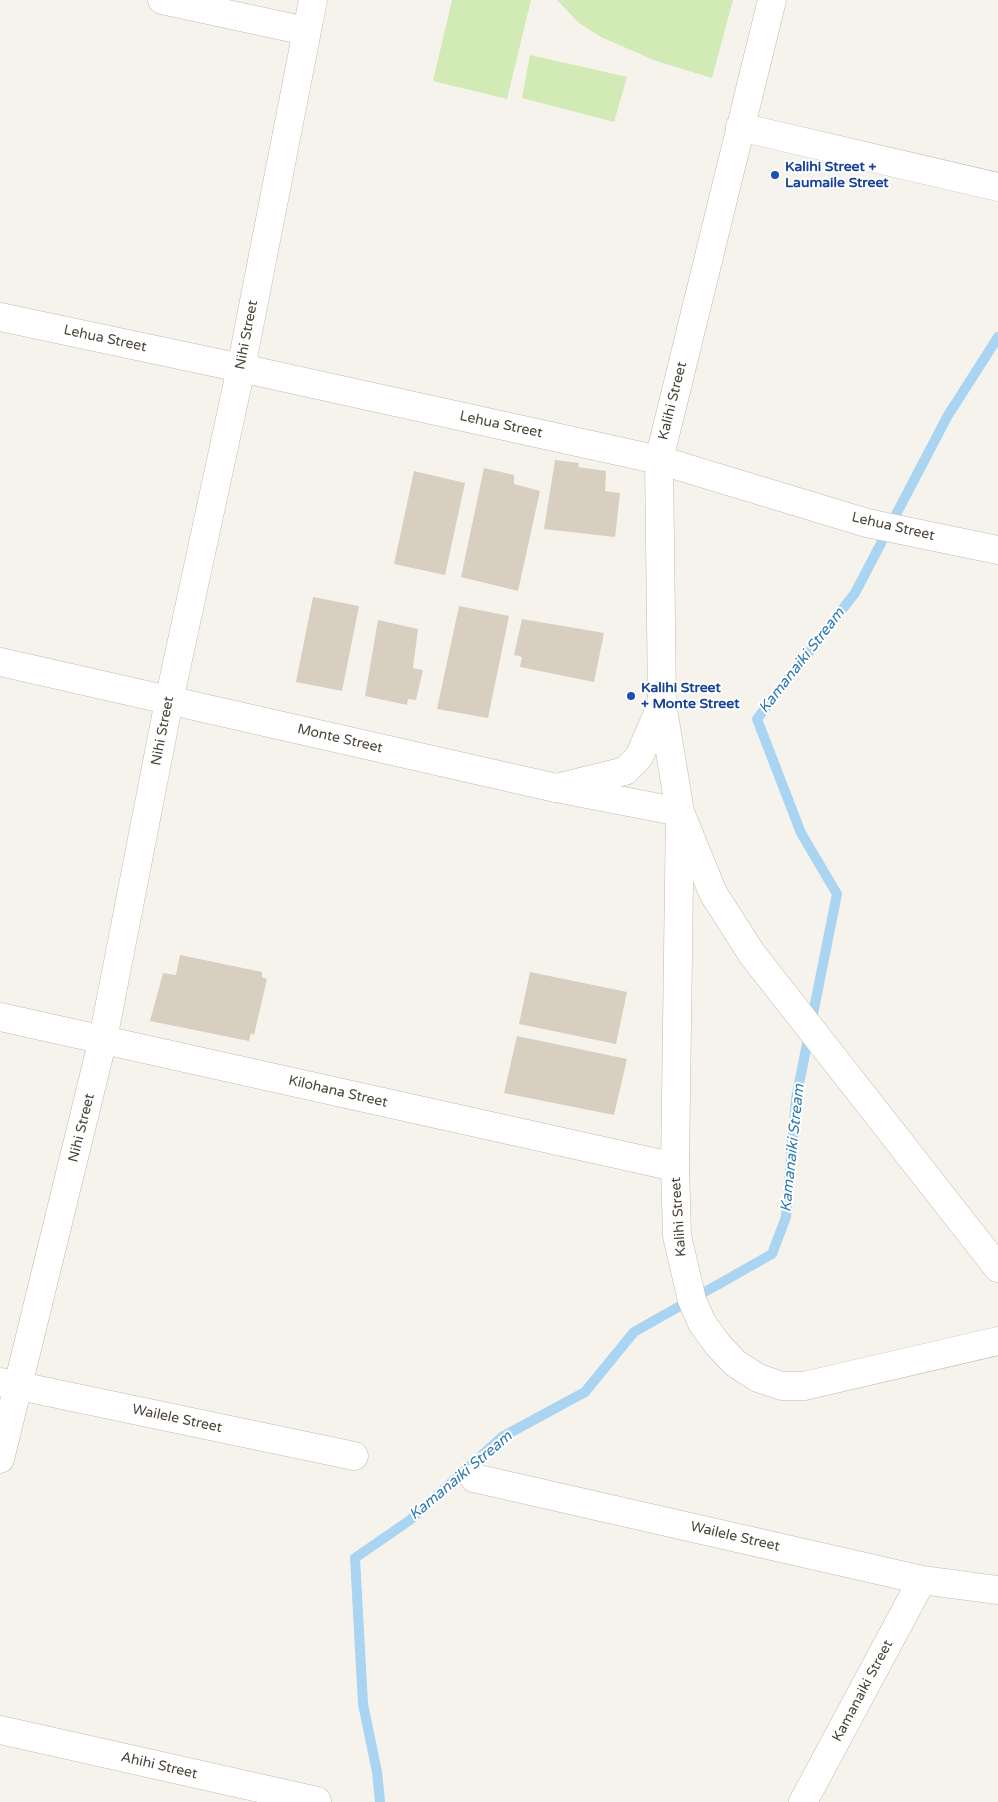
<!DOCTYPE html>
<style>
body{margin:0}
canvas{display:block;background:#f6f3ec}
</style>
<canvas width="998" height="1802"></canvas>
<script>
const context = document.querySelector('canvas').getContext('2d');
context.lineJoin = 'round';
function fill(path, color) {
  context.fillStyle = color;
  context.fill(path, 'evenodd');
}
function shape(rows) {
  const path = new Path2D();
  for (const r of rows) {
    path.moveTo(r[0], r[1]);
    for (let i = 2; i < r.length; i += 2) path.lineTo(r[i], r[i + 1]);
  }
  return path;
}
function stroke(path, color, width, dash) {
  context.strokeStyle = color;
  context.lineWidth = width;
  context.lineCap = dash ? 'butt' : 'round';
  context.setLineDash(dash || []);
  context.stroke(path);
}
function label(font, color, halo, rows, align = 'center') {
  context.font = font + ' "Varela Round",sans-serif';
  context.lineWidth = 4;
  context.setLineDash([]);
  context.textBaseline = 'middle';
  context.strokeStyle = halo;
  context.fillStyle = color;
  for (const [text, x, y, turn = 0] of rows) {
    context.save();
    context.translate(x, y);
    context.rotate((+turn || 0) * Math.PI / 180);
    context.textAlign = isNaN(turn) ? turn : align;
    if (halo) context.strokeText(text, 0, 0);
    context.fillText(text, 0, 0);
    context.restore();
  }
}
const green = shape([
 [452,0,531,0,507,99,433,81],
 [557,0,733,0,712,78,656,61,601,37,579,23],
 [530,55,627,77,614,122,522,98]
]);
const stream = shape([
 [380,1802,377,1772,363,1704,355,1558,410,1520,502,1437,585,1392,634,1332,772,1254,786,1217,796,1099,837,894,801,833,757,719,855,593,947,417,998,337]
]);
const building = shape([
 [555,460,579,463,578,467,606,471,605,491,620,493,615,537,544,529],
 [484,468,514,475,514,484,540,491,518,591,461,577],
 [414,471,465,483,445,575,394,564],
 [313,597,359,606,342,691,296,682],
 [459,606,509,616,488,718,437,709],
 [522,619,604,633,594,682,520,667,522,657,514,655],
 [378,620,418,629,413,668,423,670,416,700,408,699,407,705,365,696],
 [180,955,262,972,262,977,267,979,254,1035,251,1033,249,1041,150,1021,163,973,176,975],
 [530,972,627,992,616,1044,519,1024],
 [517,1036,627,1059,614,1115,504,1093]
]);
const minor = shape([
 [162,0,306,31],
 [740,127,998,187],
 [0,317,241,368,659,460,867,523,998,550],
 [0,662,556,788,680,812,675,1167,677,1236,692,1300,702,1323,718,1345,735,1363,758,1378,782,1386,804,1386,998,1341],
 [0,1017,675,1167],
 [0,1382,354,1456],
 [0,1459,103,1039,169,701,241,368,313,0],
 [474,1478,922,1580,998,1590],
 [0,1730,317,1801],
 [803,1802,922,1580]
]);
const tertiary = shape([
 [772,0,659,460,662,703,680,812,713,893,752,954,998,1268],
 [556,788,625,771,639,757,662,704]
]);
const markers = [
 [775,175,5,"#1a4fb4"],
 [631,696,5,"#1a4fb4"]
];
const transitNames = [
 ["Kalihi Street +",785,167],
 ["Laumaile Street",785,183],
 ["Kalihi Street",641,688],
 ["+ Monte Street",641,704]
];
const streetNames = [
 ["Nihi Street",247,335,-79],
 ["Lehua Street",105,339,12],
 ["Kalihi Street",673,401,-76],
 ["Lehua Street",501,425,12],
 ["Lehua Street",893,527,13],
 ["Nihi Street",163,731,-79],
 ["Monte Street",340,739,13],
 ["Kilohana Street",338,1092,13],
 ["Nihi Street",82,1128,-76],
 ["Kalihi Street",679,1217,-94],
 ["Wailele Street",177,1419,12],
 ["Wailele Street",735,1537,13],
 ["Kamanaiki Street",863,1691,-62],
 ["Ahihi Street",159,1766,13]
];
const waterNames = [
 ["Kamanaiki Stream",802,661,-52],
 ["Kamanaiki Stream",793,1148,-84],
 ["Kamanaiki Stream",461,1476,-40]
];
fill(green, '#d2eab5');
stroke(stream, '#a9d4f2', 10);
fill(building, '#d8cfc1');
stroke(minor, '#c2bbae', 29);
stroke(tertiary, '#c2bbae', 29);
stroke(minor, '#fff', 28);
stroke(tertiary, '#fff', 28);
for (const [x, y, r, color] of markers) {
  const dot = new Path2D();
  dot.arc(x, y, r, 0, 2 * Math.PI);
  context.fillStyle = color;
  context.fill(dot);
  stroke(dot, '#fff', 2);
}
label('bold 14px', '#164399', '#fff', transitNames, 'left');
label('14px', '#4b4439', '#fff', streetNames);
label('italic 15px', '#2e7ab2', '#fff', waterNames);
</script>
